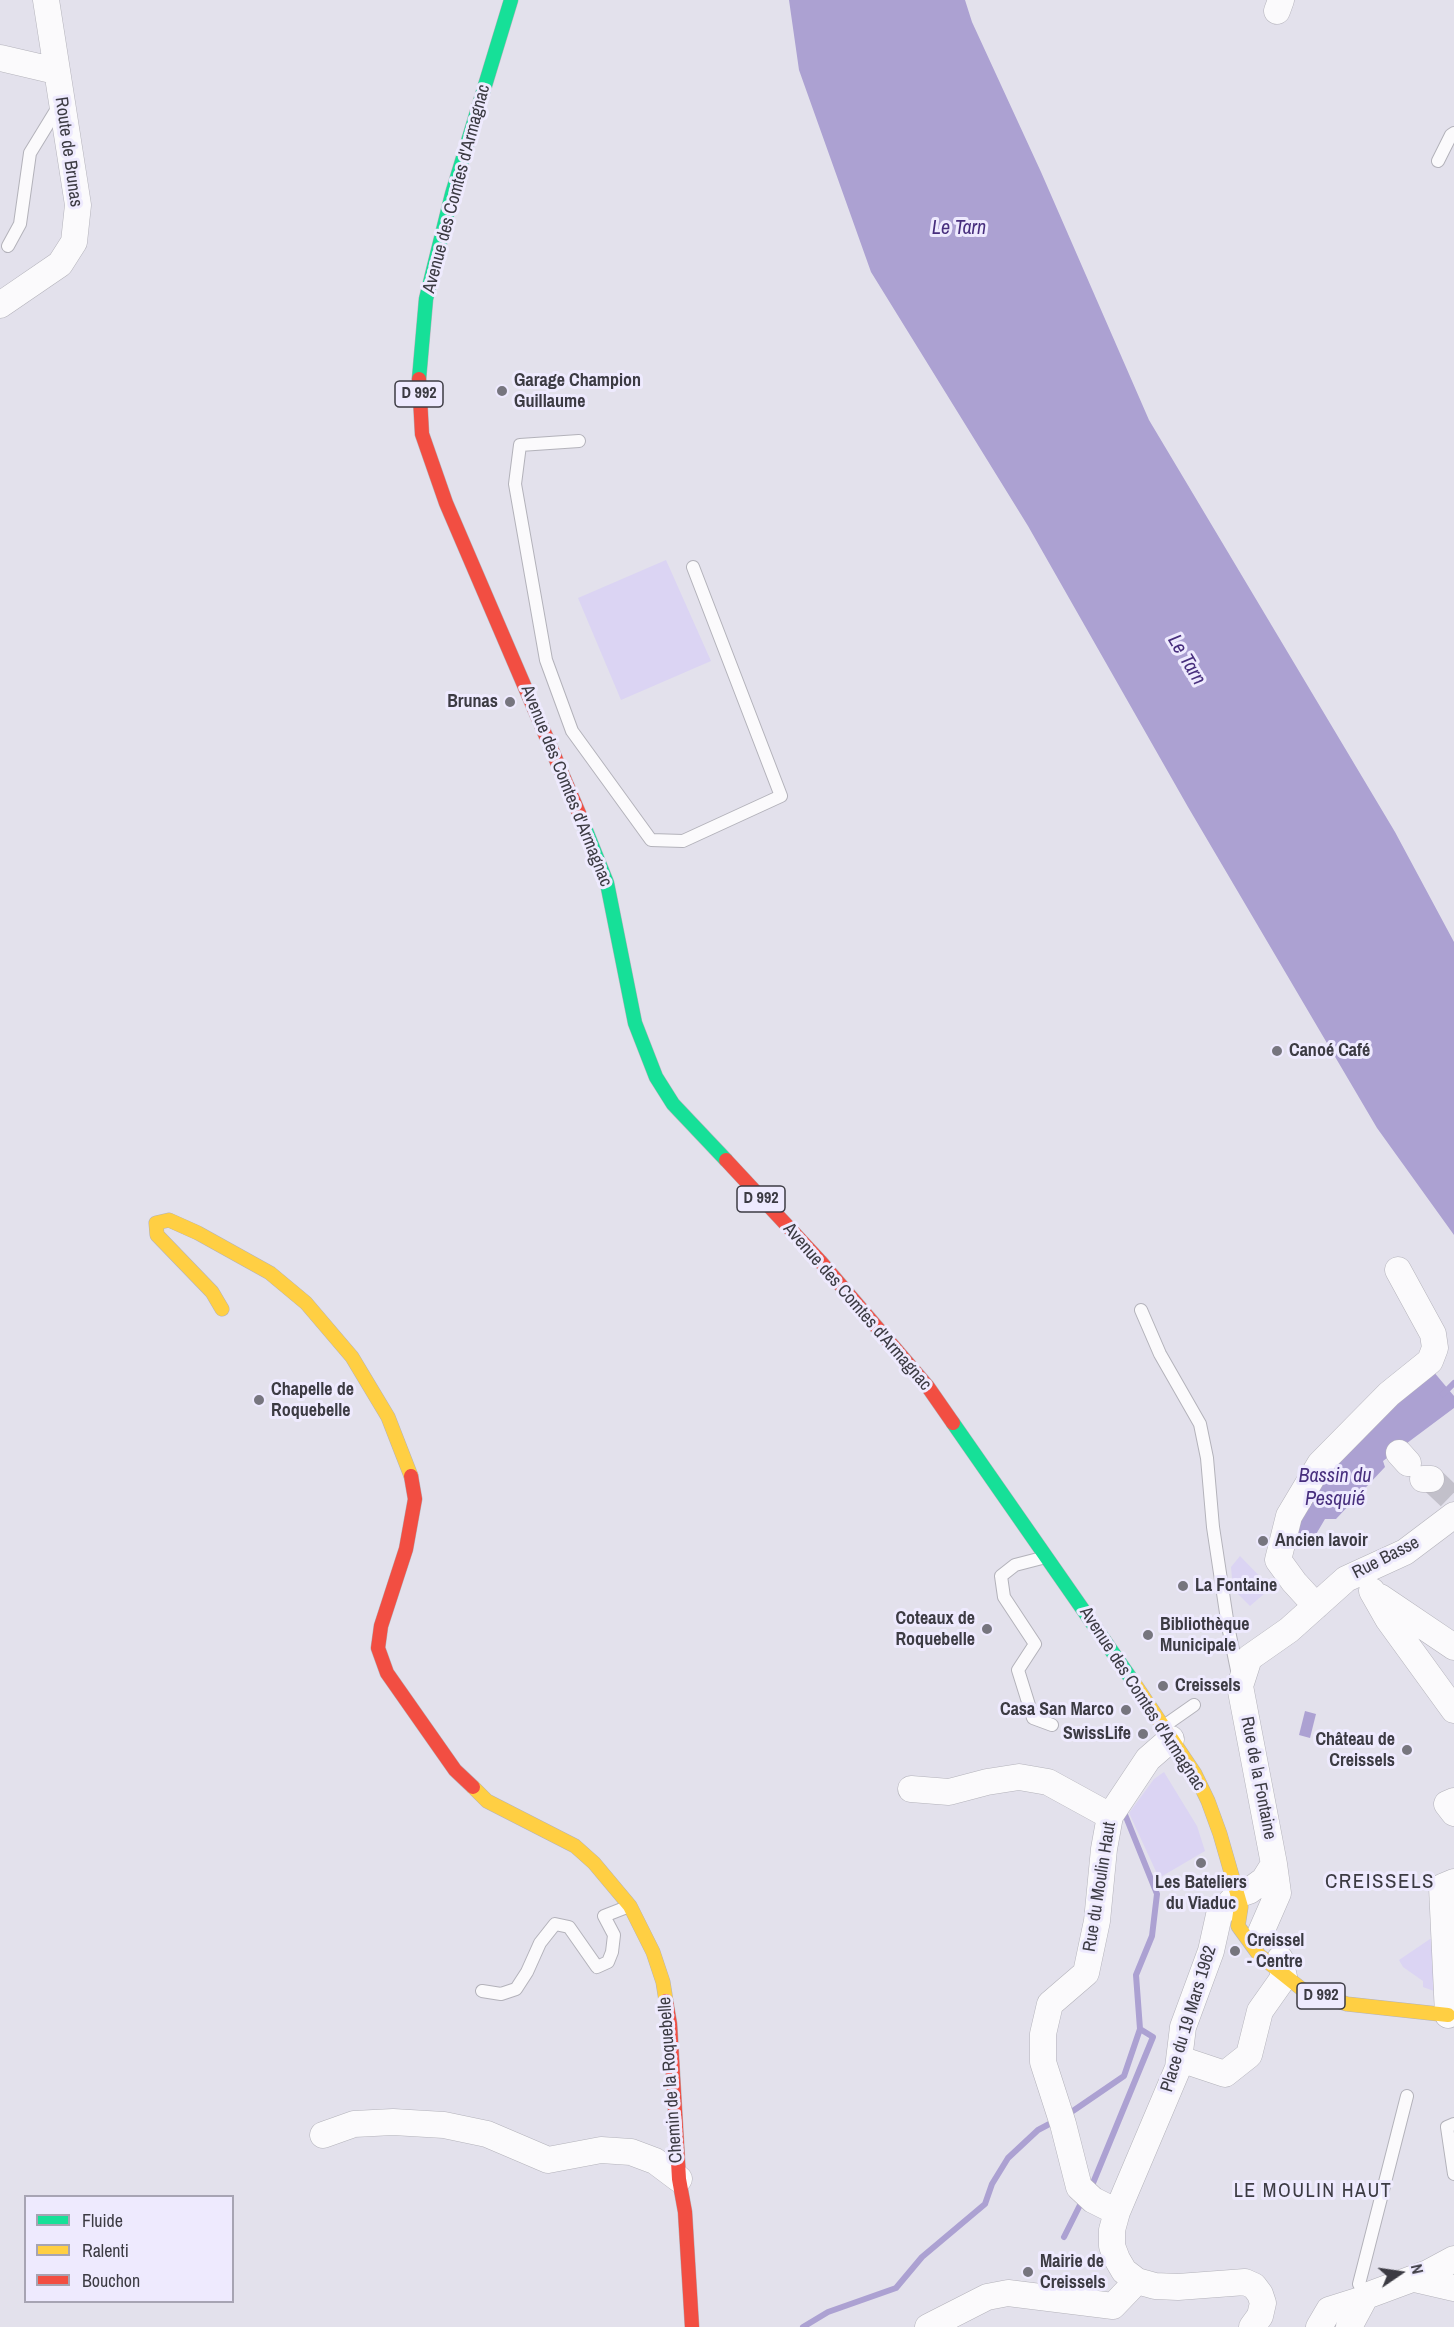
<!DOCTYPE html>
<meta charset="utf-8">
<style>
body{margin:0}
#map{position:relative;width:1454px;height:2327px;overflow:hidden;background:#e3e1ec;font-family:"Archivo Narrow",sans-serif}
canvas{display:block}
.legend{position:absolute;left:24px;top:2195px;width:210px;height:108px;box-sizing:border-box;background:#eeeafe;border:2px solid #a7a4b3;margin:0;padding:8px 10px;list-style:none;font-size:18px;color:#3c3b43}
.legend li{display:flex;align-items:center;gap:12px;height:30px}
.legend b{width:30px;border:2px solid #a7a4b3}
.north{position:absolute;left:1370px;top:2243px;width:60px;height:60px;-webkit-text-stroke:4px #eeeafe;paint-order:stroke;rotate:77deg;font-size:16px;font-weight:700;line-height:24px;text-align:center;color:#3c3b43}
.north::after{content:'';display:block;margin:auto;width:21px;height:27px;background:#3c3b43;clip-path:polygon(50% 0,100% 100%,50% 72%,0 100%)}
</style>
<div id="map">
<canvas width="1454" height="2327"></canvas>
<ul class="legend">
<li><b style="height:8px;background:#16e098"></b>Fluide</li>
<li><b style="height:8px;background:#ffcf43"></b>Ralenti</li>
<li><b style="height:8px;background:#f24e42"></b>Bouchon</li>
</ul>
<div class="north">N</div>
</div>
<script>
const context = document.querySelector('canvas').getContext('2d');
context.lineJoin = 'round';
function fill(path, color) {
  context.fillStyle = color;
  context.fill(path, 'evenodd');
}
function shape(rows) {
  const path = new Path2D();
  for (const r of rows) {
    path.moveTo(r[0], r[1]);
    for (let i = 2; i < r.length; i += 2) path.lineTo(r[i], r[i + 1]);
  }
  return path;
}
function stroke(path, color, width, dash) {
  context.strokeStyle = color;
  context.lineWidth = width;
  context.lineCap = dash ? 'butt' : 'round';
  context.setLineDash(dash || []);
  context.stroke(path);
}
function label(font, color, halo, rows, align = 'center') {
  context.font = font + ' "Archivo Narrow",sans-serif';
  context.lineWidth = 6;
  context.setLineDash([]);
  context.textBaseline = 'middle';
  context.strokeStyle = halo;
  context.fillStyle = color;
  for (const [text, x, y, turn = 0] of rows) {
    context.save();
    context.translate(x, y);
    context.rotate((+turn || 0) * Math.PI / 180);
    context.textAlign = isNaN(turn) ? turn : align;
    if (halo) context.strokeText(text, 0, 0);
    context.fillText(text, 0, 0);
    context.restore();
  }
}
const green = shape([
 [666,560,711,661,621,700,578,598],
 [1240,1556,1271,1588,1250,1606,1233,1589,1231,1567],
 [1164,1772,1197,1826,1205,1851,1159,1878,1129,1813,1154,1779],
 [1437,1938,1434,1991,1423,1987,1423,1981,1403,1967,1399,1960,1430,1939]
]);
const water = shape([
 [789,0,965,0,972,22,1041,172,1149,420,1395,832,1454,942,1454,1235,1377,1128,1188,807,1028,526,871,272,799,70],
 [1433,1371,1454,1396,1454,1408,1383,1461,1385,1467,1336,1519,1325,1519,1308,1548,1289,1537,1317,1475],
 [1305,1711,1316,1714,1310,1738,1299,1735]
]);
const stream = shape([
 [1443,1394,1454,1383],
 [1067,2115,1124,2076,1140,2029,1136,1975,1152,1936,1157,1894,1124,1812,1126,1809],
 [1093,2183,1153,2037,1140,2029],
 [1064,2237,1081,2203],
 [803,2327,828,2312,896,2288,922,2257,985,2204,992,2184,1008,2158,1038,2130,1055,2121]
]);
const streetTunnel = shape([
 [1431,1479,1454,1501]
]);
const lane = shape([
 [1438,161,1451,135,1454,133],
 [8,246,20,224,30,153,60,104],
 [579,441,520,445,515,484,546,660,572,731,651,840,683,841,781,796,693,567],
 [1141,1310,1160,1354,1200,1424,1207,1458,1213,1527,1228,1626,1238,1675],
 [1046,1557,1015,1565,1001,1576,1004,1597,1035,1644,1018,1670,1033,1718,1052,1725],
 [1164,1726,1194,1705],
 [482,1991,501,1994,516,1989,527,1972,540,1943,555,1924,569,1927,597,1967,608,1962,612,1952,614,1935,604,1916,627,1907],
 [1454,2124,1447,2127,1454,2174],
 [1366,2296,1359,2284,1407,2096]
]);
const street = shape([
 [1277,11,1281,0],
 [0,58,56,71],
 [0,305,60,264,74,242,78,205,46,0],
 [1399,1453,1408,1463],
 [1423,1479,1431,1479],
 [1372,1591,1388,1619,1454,1710],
 [1380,1597,1454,1647],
 [1316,1606,1294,1582,1278,1560,1289,1516,1320,1464,1389,1394,1430,1361,1435,1348,1433,1334,1398,1270],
 [911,1789,949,1792,987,1782,1019,1777,1048,1782,1110,1816],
 [1454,1801,1447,1804,1454,1813],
 [1274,1864,1240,1686,1249,1658,1289,1630,1346,1579,1405,1552,1454,1515],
 [1448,2015,1442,1887,1454,1882],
 [1180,2059,1225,2074,1249,2055,1260,2011,1284,1977,1280,1959],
 [323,2135,354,2124,393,2122,444,2125,487,2134,548,2160,601,2150,631,2152,655,2161,679,2179],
 [1117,2212,1093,2200,1079,2187,1063,2124,1043,2062,1043,2034,1050,2004,1086,1973,1097,1921,1104,1849,1110,1816,1148,1759,1171,1739],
 [1415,2279,1454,2288],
 [928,2327,987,2297,1008,2293,1113,2306,1137,2281],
 [1252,2327,1260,2316,1263,2303,1260,2294,1254,2286,1245,2282,1178,2287,1155,2286,1137,2281,1124,2271,1117,2259,1112,2246,1112,2230,1117,2212,1178,2068,1183,2027,1211,1951,1219,1915,1237,1895,1249,1891,1264,1880,1274,1864,1278,1893,1261,1932],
 [1319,2327,1329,2310,1364,2299,1366,2296,1428,2273,1454,2259],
 [1349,2327,1364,2299]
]);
const fast = shape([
 [419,379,426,299,452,194,511,0],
 [581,818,607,883,635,1023,656,1077,673,1104,726,1160],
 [953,1423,1134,1683]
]);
const slow = shape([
 [222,1309,212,1292,157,1235,156,1223,169,1220,198,1233,270,1273,306,1303,352,1357,388,1417,411,1476],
 [1134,1683,1195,1774,1208,1801,1220,1834,1241,1907,1238,1926,1259,1955,1303,1990,1347,2004,1448,2015],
 [473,1787,487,1801,575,1846,594,1863,630,1906,653,1952,663,1982,666,2001]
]);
const jam = shape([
 [419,379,422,434,446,503,581,818],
 [726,1160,820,1261,928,1387,953,1423],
 [411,1476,415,1499,406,1549,381,1626,378,1648,387,1673,455,1770,473,1787],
 [666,2001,670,2024,679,2179,685,2212,692,2327]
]);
const markers = [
 [502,391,6,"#76757e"],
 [510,702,6,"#76757e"],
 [1277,1051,6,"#76757e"],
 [259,1400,6,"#76757e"],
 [1263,1541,6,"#76757e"],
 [1183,1586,6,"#76757e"],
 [987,1629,6,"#76757e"],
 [1148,1635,6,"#76757e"],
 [1163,1686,6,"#76757e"],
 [1126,1710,6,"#76757e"],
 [1143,1734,6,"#76757e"],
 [1407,1750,6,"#76757e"],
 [1201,1863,6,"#76757e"],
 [1235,1951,6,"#76757e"],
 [1028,2272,6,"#76757e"]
];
const shields = [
 [419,394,48],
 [761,1199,48],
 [1321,1996,48]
];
const shieldNames = [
 ["D 992",419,394],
 ["D 992",761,1199],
 ["D 992",1321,1996]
];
const streetNames = [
 ["Route de Brunas",68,152,82],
 ["Avenue des Comtes d'Armagnac",457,189,-75],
 ["Avenue des Comtes d'Armagnac",566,786,68],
 ["Avenue des Comtes d'Armagnac",857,1307,49],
 ["Rue Basse",1386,1558,-27],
 ["Avenue des Comtes d'Armagnac",1142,1699,57],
 ["Rue de la Fontaine",1258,1778,79],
 ["Rue du Moulin Haut",1100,1887,-81],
 ["Place du 19 Mars 1962",1189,2019,-73],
 ["Chemin de la Roquebelle",671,2080,-94]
];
const poiNames = [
 ["Garage Champion",514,381],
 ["Guillaume",514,402],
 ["Brunas",498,702,"right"],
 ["Canoé Café",1289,1051],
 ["Chapelle de",271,1390],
 ["Roquebelle",271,1411],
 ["Ancien lavoir",1275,1541],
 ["La Fontaine",1195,1586],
 ["Coteaux de",975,1619,"right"],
 ["Roquebelle",975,1640,"right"],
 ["Bibliothèque",1160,1625],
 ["Municipale",1160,1646],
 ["Creissels",1175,1686],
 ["Casa San Marco",1114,1710,"right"],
 ["SwissLife",1131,1734,"right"],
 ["Château de",1395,1740,"right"],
 ["Creissels",1395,1761,"right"],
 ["Les Bateliers",1201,1883,"center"],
 ["du Viaduc",1201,1904,"center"],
 ["Creissel",1247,1941],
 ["- Centre",1247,1962],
 ["Mairie de",1040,2262],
 ["Creissels",1040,2283]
];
const waterNames = [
 ["Le Tarn",959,229],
 ["Le Tarn",1186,660,59],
 ["Bassin du",1335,1477],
 ["Pesquié",1335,1500]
];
const neighbourhoodNames = [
 ["LE MOULIN HAUT",1313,2192]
];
const quarterNames = [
 ["CREISSELS",1380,1882]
];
fill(green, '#dbd4f3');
fill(water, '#aca1d2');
stroke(stream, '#aca1d2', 6);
stroke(streetTunnel, '#c2c0ca', 26, [26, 13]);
stroke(lane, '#b3b2ba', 14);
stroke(street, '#b3b2ba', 27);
stroke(fast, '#b3b2ba', 15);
stroke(slow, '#b3b2ba', 15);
stroke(jam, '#b3b2ba', 15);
stroke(lane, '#fbfafc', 12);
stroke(street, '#fbfafc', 26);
stroke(fast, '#16e098', 14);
stroke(slow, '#ffcf43', 14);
stroke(jam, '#f24e42', 14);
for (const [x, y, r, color] of markers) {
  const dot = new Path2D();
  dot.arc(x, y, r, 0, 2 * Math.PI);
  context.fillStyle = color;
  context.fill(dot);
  stroke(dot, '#eeeafe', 2);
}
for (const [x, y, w] of shields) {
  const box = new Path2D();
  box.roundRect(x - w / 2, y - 13, w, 26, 4.5);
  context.fillStyle = '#eeeafe';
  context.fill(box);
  stroke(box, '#3c3b43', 1.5);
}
label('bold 16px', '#3c3b43', null, shieldNames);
label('18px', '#3c3b43', '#eeeafe', streetNames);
label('bold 18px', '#3c3b43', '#eeeafe', poiNames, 'left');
label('italic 20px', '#472e7d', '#eeeafe', waterNames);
context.letterSpacing = '1.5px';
label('20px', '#3c3b43', '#eeeafe', neighbourhoodNames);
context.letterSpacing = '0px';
context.letterSpacing = '1.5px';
label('21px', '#3c3b43', '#eeeafe', quarterNames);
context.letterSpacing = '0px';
</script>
